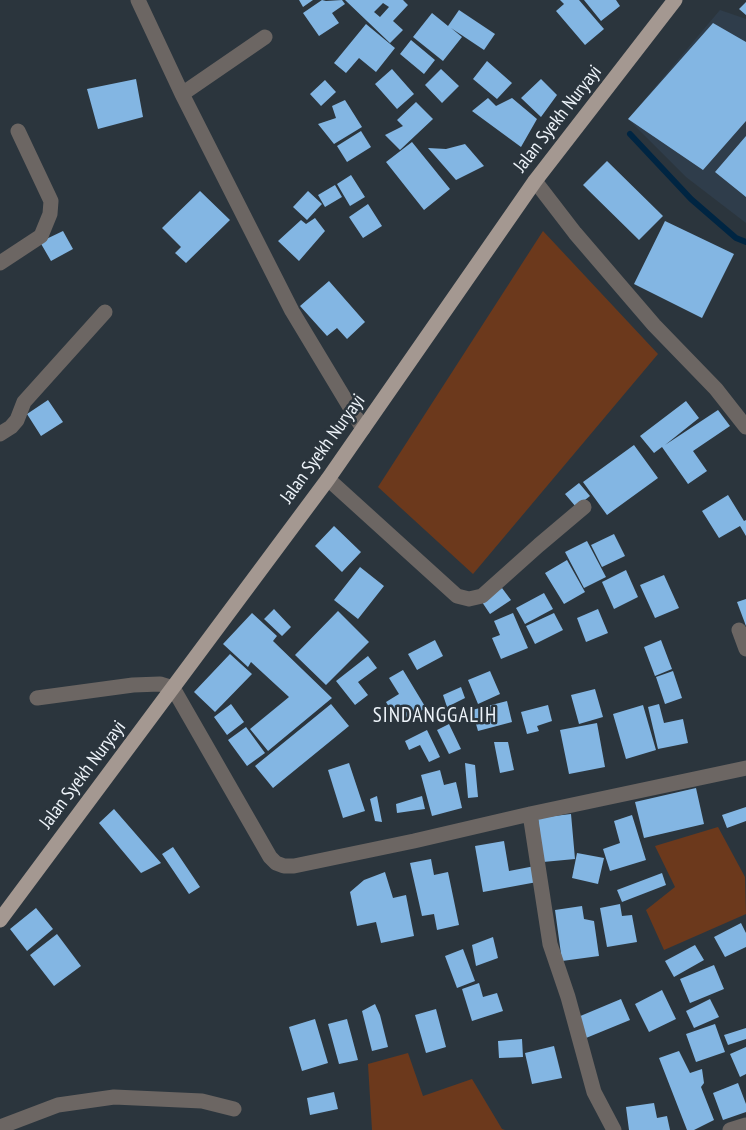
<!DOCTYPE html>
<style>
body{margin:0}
canvas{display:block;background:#2b353d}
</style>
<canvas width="746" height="1130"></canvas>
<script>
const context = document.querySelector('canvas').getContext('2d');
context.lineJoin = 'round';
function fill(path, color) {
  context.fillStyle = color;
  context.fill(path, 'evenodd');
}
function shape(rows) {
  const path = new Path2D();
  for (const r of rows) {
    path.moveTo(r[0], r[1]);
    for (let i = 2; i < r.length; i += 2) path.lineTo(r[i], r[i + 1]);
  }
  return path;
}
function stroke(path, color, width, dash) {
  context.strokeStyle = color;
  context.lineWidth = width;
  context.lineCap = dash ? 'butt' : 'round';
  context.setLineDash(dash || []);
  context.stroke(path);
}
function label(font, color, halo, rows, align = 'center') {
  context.font = font + ' "PT Sans Narrow",sans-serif';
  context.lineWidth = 5;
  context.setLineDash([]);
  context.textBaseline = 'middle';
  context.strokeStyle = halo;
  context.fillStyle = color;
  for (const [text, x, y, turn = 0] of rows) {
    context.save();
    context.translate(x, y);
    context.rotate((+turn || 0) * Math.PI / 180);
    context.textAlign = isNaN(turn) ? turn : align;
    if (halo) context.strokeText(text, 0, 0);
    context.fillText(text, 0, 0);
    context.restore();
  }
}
const built = shape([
 [720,10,746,19,746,223,686,177,628,119]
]);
const green = shape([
 [543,231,658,354,473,574,378,487],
 [718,827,745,877,746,914,664,950,646,910,675,887,655,846],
 [408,1053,423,1096,472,1079,502,1129,505,1130,372,1130,368,1064]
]);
const stream = shape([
 [630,134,691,199,736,238,746,242]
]);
const building = shape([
 [299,0,313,0,303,7],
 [322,0,326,1,342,0,345,4,332,13,339,23,319,36,303,13],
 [345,0,403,0,408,5,393,21,403,30,390,43],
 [383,3,389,7,380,17,374,12],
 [560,0,579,0,604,29,585,45,556,11,564,4],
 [584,0,616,0,620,6,601,21],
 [746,2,746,15,739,9],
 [459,10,495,34,484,50,451,28,462,37,443,61,413,37,432,13,448,26],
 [713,23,746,42,746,121,703,170,628,119],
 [366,24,395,48,376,72,359,58,346,73,334,63],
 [411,40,435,60,424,74,400,54],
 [487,61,512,83,497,99,473,79],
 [392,69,414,94,397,109,375,84],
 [441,69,459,86,442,103,425,85],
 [136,79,143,117,98,129,87,89],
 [541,79,557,95,541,117,521,98],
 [325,80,336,92,321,106,310,94],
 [488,98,496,106,512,98,537,119,521,147,472,111],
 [345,100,362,127,334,144,318,124,336,118,332,106],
 [416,102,433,119,400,150,385,135,403,126,397,120],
 [361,131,371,147,347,162,337,146],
 [746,136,746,197,715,172],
 [412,142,450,189,424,210,386,162],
 [465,144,484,166,456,180,428,148,446,149],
 [607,161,663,216,639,240,583,185],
 [351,175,365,197,350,206,337,184],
 [335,185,342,197,325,207,318,195],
 [200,191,230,220,186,263,175,253,181,247,162,228],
 [308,191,322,204,307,220,293,207],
 [368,204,382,226,363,238,349,217],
 [315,218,325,231,299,261,278,241,301,220,306,224],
 [665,221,734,254,702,318,634,284],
 [63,231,73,249,51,261,40,242],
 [329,281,365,322,347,339,337,328,327,336,300,306],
 [48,400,63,422,41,436,27,414],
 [686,401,699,418,665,445,718,410,730,426,693,451,707,471,688,484,662,447,654,453,640,436],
 [634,445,658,478,607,515,583,482],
 [579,483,590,496,576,507,565,494],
 [728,495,744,521,746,520,746,536,740,526,719,538,702,511],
 [334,526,361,552,342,572,315,546],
 [614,534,625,556,602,567,591,545],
 [587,541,606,577,584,588,565,552],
 [567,560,585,592,564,604,545,573],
 [360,567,384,586,358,619,334,600],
 [626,570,638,597,614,609,602,582],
 [664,575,679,608,655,618,640,585],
 [502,588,511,600,490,614,482,602],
 [544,593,553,609,525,624,516,608],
 [746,599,746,626,737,602],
 [274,609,291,627,282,636,264,619],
 [598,609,608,633,586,642,577,618],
 [338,611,369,642,326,685,295,655],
 [252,613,277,636,273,641,332,698,268,751,250,729,289,697,251,662,248,667,223,644],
 [513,613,528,648,501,659,492,638,500,635,494,621],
 [554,613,563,630,535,644,526,626],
 [435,640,443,656,417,670,408,654],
 [661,640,672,669,655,676,644,647],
 [230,654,252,674,215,712,194,692],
 [368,656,377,668,358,682,368,695,355,705,336,681],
 [403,670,426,708,399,724,386,702,399,694,389,678],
 [490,671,500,694,478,704,468,680],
 [673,671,682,698,665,704,656,677],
 [461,687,465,698,447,707,443,695],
 [595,689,603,717,579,724,571,695],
 [507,701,512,722,478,731,472,710],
 [231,704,244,722,227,735,214,717],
 [331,704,349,726,273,788,255,766],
 [659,704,664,723,683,719,688,743,658,749,648,707],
 [548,705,552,721,537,726,539,731,527,734,521,712],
 [643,705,656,750,626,759,613,714],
 [597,723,605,767,569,774,560,730],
 [449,724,461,749,449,754,437,730],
 [246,727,265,753,247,766,228,740],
 [427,730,440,757,429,762,420,745,409,750,405,741],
 [494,742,508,742,514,770,500,773],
 [349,763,365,811,343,818,328,770],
 [465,763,475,765,478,797,468,798],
 [440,770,444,785,456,782,462,808,432,816,421,775],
 [696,788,704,824,644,838,635,802],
 [377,796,382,822,375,821,370,799],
 [422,796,425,809,397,813,396,804],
 [746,807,746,821,727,828,722,815],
 [114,809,161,863,141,873,99,823],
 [571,814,575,859,543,862,538,818],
 [632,815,646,860,610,871,603,849,620,843,614,821],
 [504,841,509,871,535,866,537,882,483,892,475,846],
 [173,847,200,887,189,894,162,854],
 [577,853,604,858,598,884,572,878],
 [431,859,434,875,448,872,459,925,437,930,434,914,422,916,410,863],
 [385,872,393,898,406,895,414,936,381,943,376,922,357,926,350,892,364,880],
 [662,873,666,885,622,902,617,890],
 [620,904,622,916,632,915,637,942,607,947,600,908],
 [582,906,584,919,594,921,599,956,562,961,555,910],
 [36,908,53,929,27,951,10,929],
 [741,923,746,933,746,947,725,957,714,937],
 [57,934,81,966,54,986,30,955],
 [493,937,498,958,476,966,472,945],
 [695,945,704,960,674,977,665,961],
 [463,949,475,981,457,988,445,956],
 [714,965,724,989,690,1003,680,979],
 [479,983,483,997,497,993,503,1011,472,1021,462,989],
 [662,990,676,1019,649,1032,635,1004],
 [621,999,630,1020,586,1038,578,1017],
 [710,999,719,1017,694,1028,686,1011],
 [375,1004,380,1015,388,1047,372,1051,362,1011],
 [436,1009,446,1047,426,1053,415,1015],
 [315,1019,328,1063,302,1071,289,1027],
 [347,1019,358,1060,339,1064,328,1024],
 [715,1024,725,1052,696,1062,686,1034],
 [746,1028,746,1039,728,1045,724,1035],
 [522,1039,523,1057,499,1058,498,1041],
 [554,1046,562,1078,532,1084,525,1053],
 [746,1047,746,1074,740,1077,730,1054],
 [679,1051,690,1073,702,1069,704,1083,701,1087,714,1120,694,1130,687,1130,659,1058],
 [738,1083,746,1104,746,1112,723,1120,713,1093],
 [334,1092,338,1109,310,1115,307,1098],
 [654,1103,657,1118,667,1116,670,1130,629,1130,626,1107]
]);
const minor = shape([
 [138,0,182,94,292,311,363,429],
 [182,94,265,37],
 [535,181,575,233,654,325,716,389,746,427],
 [0,263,41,236,50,214,51,201,18,131],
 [0,434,11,427,17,420,24,402,105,312],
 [328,479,457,596,469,599,482,596,539,545,584,507],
 [739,630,746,649],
 [37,698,133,685,160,684,173,688,270,857,276,863,284,866,294,866,414,841,530,814,746,768],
 [530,814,550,944,568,997,594,1092,614,1130],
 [0,1127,58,1105,114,1097,202,1101,234,1109],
 [730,1130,746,1125]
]);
const major = shape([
 [0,920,328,479,535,181,675,0]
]);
const streetNames = [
 ["Jalan Syekh Nuryayi",558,119,-52],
 ["Jalan Syekh Nuryayi",323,449,-54],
 ["Jalan Syekh Nuryayi",83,775,-53]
];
const quarterNames = [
 ["SINDANGGALIH",435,716]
];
fill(built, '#2f3d4b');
fill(green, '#6c391c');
stroke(stream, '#002542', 6);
fill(building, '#83b6e3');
stroke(minor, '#6c6663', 15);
stroke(major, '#a49891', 15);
label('19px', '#edf3f9', '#2b353d', streetNames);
context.letterSpacing = '1px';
label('21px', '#edf3f9', '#2b353d', quarterNames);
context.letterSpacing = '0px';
</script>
